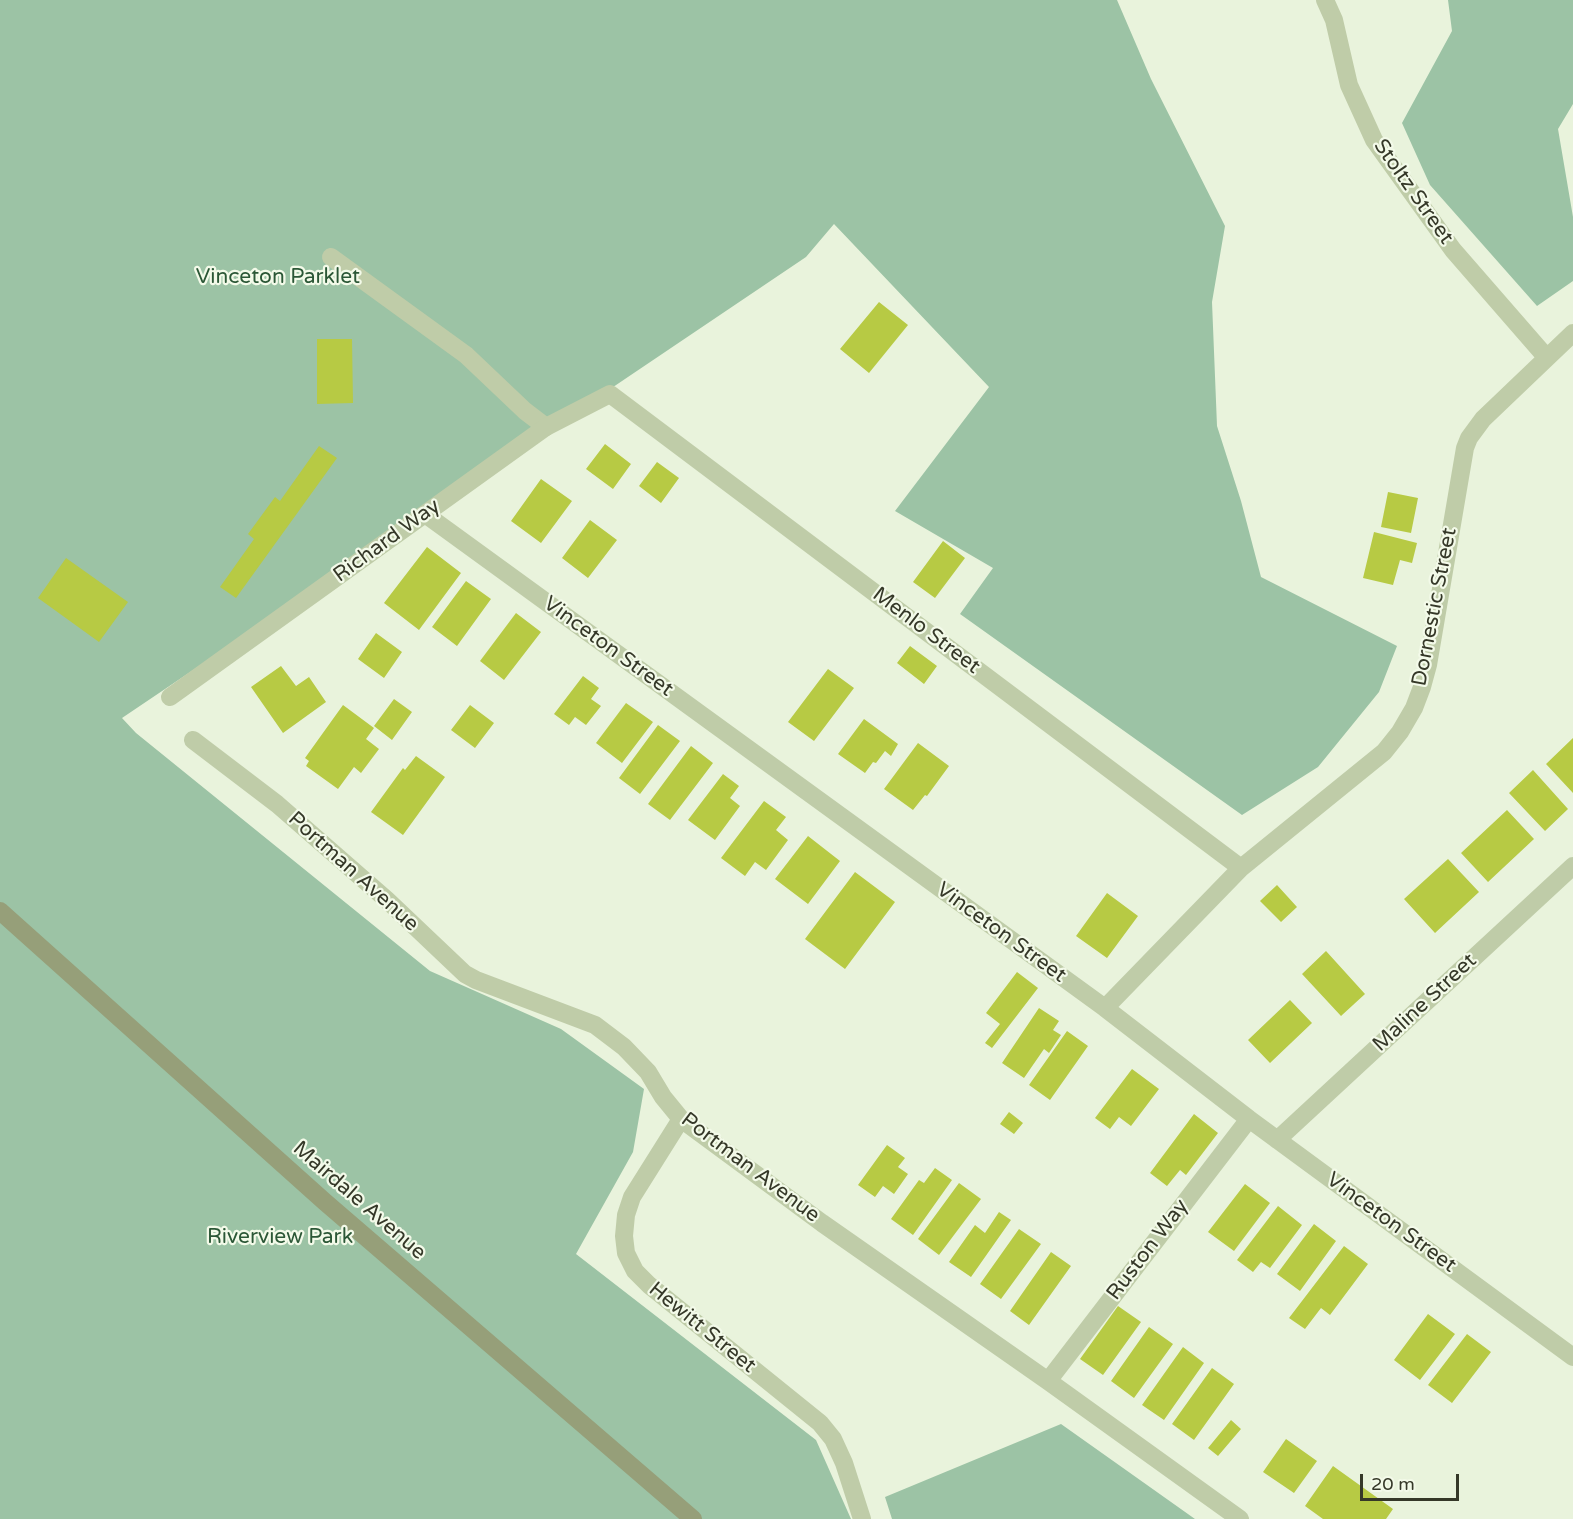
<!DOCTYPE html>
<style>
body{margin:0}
#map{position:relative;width:1573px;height:1519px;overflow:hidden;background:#e9f3dc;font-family:"Varela Round",sans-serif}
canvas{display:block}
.scale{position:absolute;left:1360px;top:1474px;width:99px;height:27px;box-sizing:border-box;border:3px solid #353828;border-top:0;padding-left:8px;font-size:18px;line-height:21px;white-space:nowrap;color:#353828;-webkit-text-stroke:4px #f3fae9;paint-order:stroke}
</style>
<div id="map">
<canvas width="1573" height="1519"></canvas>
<div class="scale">20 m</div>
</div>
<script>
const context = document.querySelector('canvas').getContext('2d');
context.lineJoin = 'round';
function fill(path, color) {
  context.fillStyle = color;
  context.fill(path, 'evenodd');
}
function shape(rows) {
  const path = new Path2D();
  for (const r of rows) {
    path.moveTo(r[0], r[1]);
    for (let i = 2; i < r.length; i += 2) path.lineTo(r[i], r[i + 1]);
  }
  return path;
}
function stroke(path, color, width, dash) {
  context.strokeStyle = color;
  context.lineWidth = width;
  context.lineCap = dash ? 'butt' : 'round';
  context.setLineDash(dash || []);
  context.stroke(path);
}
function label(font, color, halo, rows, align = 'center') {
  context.font = font + ' "Varela Round",sans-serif';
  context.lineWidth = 4.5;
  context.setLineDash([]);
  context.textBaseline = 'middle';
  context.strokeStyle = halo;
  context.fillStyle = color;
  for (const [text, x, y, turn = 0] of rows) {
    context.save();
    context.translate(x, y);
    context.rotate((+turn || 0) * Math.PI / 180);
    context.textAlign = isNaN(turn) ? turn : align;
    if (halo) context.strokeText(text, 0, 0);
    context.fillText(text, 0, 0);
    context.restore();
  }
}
const green = shape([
 [0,0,1117,0,1151,79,1225,226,1212,302,1217,426,1241,501,1261,577,1397,646,1379,692,1318,767,1242,815,960,614,993,568,895,511,989,387,834,224,806,257,122,718,136,733,430,971,561,1029,644,1089,633,1152,576,1254,816,1440,851,1519,0,1519],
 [1448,0,1573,0,1573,104,1558,129,1573,217,1573,281,1537,306,1430,185,1402,123,1452,31],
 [1061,1424,1195,1519,892,1519,885,1497]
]);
const building = shape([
 [879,302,908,325,869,373,840,349],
 [317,339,352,339,353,403,317,404],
 [605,444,631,464,613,489,586,469],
 [319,446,337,458,236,598,220,587,254,539,248,534,275,497,280,501],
 [657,462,679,478,661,503,639,486],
 [541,479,572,501,541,543,511,521],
 [1388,492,1418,498,1411,533,1381,527],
 [590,520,617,540,588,578,562,558],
 [1374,532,1417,543,1412,563,1400,560,1393,585,1363,578],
 [943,541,965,558,935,598,913,582],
 [427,547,461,573,419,630,384,603],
 [66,558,128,602,99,642,38,598],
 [466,581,491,599,457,646,432,627],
 [516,613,541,632,504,680,480,661],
 [376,633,402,652,384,678,358,659],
 [910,646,937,666,924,684,897,663],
 [281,666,296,686,309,677,326,702,283,733,251,687],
 [828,669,854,688,814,741,788,722],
 [583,676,599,688,591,699,601,706,586,725,575,717,569,725,554,714],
 [394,699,412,712,392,740,374,726],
 [626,703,653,722,622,763,596,743],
 [343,705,374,728,366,739,379,749,361,773,354,767,338,789,306,766,309,761,305,758],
 [470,705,494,723,475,748,451,730],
 [864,719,898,744,891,756,885,751,876,763,873,762,865,773,838,754],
 [658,725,680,741,640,794,619,778],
 [1573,738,1573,793,1546,764],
 [918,743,949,766,927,796,925,795,913,810,884,789],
 [691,746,713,763,670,820,648,804],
 [416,756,445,777,403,835,371,812,403,768,405,770],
 [1533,770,1568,809,1545,831,1509,793],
 [723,774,739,786,730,798,740,806,715,840,688,820],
 [764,801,786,817,776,830,788,840,766,870,755,862,745,876,721,858],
 [1507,810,1534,839,1488,882,1461,853],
 [808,836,840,861,808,904,775,879],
 [1448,859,1479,892,1435,933,1404,899],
 [855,872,895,902,845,969,805,939],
 [1277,885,1297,907,1281,922,1260,901],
 [1107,893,1138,916,1107,958,1076,936],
 [1326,951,1365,994,1341,1016,1302,974],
 [1017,972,1038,988,992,1048,985,1043,1000,1024,986,1013],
 [1290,1000,1312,1023,1270,1063,1248,1040],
 [1039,1008,1059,1021,1053,1030,1061,1035,1049,1053,1044,1049,1024,1078,1002,1063],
 [1067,1031,1088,1046,1050,1100,1029,1085],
 [1132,1069,1159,1089,1131,1126,1119,1117,1110,1129,1095,1118],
 [1009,1112,1023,1123,1014,1134,1000,1124],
 [1194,1114,1218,1133,1186,1175,1180,1170,1167,1186,1150,1173],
 [887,1145,905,1158,898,1167,908,1174,894,1194,883,1186,875,1197,858,1185],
 [935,1168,952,1180,913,1235,891,1219,919,1180,924,1183],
 [959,1183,981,1199,939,1255,918,1239],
 [1245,1184,1270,1203,1234,1251,1208,1232],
 [1278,1206,1302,1225,1270,1268,1261,1262,1253,1272,1237,1260],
 [999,1212,1011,1220,971,1277,949,1262,975,1225,985,1233],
 [1314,1224,1336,1241,1300,1291,1277,1274],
 [1019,1229,1041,1244,1001,1299,980,1284],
 [1344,1246,1368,1264,1330,1315,1321,1308,1305,1329,1289,1318],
 [1051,1252,1071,1266,1029,1325,1010,1311],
 [1118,1306,1141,1322,1103,1375,1080,1359],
 [1428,1314,1455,1334,1420,1380,1394,1360],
 [1149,1327,1173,1344,1134,1398,1111,1381],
 [1467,1334,1491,1352,1452,1403,1428,1385],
 [1183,1347,1204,1363,1164,1420,1142,1405],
 [1212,1368,1234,1384,1194,1440,1172,1424],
 [1231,1420,1241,1429,1218,1456,1208,1448],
 [1286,1439,1317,1461,1294,1493,1263,1472],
 [1333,1466,1393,1509,1386,1519,1323,1519,1305,1506]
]);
const lane = shape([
 [331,257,466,355,525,411,546,427]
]);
const street = shape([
 [1325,0,1334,20,1349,85,1374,140,1453,250,1547,358],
 [425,514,1105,1008,1249,1119,1573,1357],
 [170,697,546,427,610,394,1241,868],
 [193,740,277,804,387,900,465,974,476,980,595,1025,624,1047,648,1072,663,1097,681,1119,822,1223,1048,1381,1240,1519],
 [1105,1008,1241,868,1384,752,1400,732,1414,708,1422,687,1428,665,1465,448,1469,438,1483,419,1573,333],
 [681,1119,632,1197,626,1215,624,1236,626,1253,635,1271,649,1285,820,1423,833,1439,844,1463,862,1519],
 [1277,1140,1573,866],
 [1048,1381,1249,1119]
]);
const secondary = shape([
 [0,911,325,1202,693,1519]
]);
const streetNames = [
 ["Stoltz Street",1413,192,55],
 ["Richard Way",387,541,-36],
 ["Dornestic Street",1435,607,-79],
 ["Menlo Street",926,631,37],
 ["Vinceton Street",608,647,36],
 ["Portman Avenue",353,872,42],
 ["Vinceton Street",1001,933,36],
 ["Maline Street",1425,1003,-43],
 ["Portman Avenue",750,1168,37],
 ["Mairdale Avenue",359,1201,41],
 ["Vinceton Street",1391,1223,36],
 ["Ruston Way",1148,1250,-53],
 ["Hewitt Street",702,1328,39]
];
const parkNames = [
 ["Vinceton Parklet",278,277],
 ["Riverview Park",280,1237]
];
fill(green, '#9cc3a5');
fill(building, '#b7ca44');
stroke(lane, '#bfcca8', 18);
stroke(street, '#bfcca8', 18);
stroke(secondary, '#969f79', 18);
label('21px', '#353828', '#f3fae9', streetNames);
label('21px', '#2b5736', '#f3fae9', parkNames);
</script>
